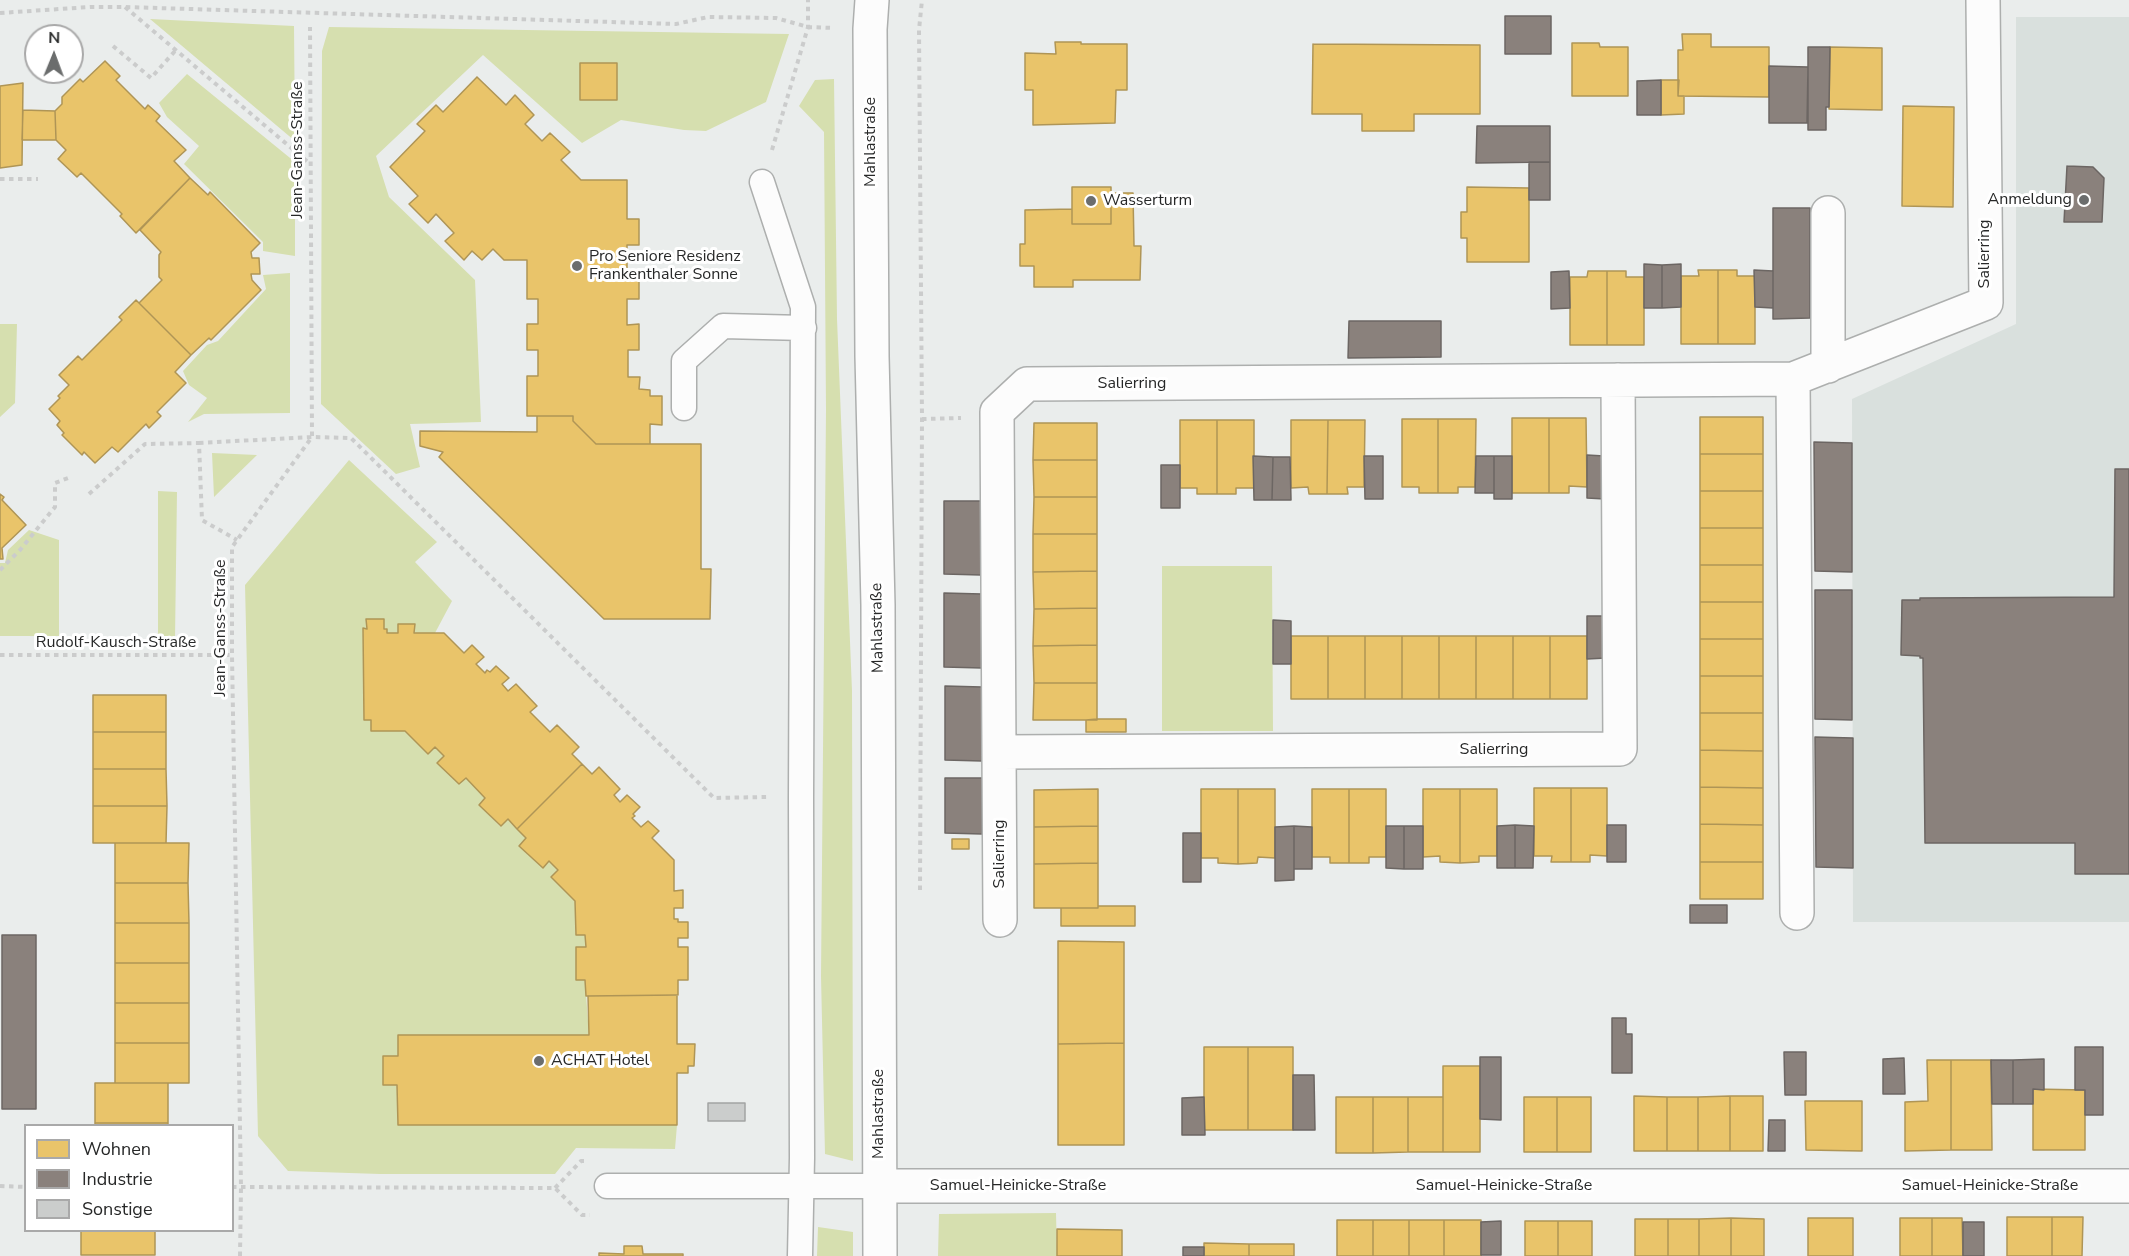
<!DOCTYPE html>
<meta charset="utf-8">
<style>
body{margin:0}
#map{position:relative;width:2129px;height:1256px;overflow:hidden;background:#eaedec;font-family:"Nunito Sans",sans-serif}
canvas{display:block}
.legend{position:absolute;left:24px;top:1124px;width:210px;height:108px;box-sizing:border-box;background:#fff;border:2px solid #a9a9a9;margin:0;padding:8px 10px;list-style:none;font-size:18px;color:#272828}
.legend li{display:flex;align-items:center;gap:12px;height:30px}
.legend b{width:30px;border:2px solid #a9a9a9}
.north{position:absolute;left:24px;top:24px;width:60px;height:60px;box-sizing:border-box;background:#fff;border:2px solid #a9a9a9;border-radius:50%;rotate:1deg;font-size:16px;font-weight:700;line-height:24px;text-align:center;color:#272828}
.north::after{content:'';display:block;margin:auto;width:21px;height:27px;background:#6b6d6d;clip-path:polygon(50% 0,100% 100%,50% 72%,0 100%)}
</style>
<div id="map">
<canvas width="2129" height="1256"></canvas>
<ul class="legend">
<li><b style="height:16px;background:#e9c46a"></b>Wohnen</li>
<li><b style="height:16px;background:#8a817c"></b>Industrie</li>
<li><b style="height:16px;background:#cbcdcc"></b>Sonstige</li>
</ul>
<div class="north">N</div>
</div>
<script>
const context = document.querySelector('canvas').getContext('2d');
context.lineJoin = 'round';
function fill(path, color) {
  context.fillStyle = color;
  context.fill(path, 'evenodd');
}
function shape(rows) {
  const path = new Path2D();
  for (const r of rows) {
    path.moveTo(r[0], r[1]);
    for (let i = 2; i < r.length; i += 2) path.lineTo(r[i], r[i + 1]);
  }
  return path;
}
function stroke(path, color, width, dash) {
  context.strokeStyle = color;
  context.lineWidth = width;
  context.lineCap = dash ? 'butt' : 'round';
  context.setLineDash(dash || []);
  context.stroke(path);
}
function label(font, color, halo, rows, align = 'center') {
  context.font = font + ' "Nunito Sans",sans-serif';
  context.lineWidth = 6;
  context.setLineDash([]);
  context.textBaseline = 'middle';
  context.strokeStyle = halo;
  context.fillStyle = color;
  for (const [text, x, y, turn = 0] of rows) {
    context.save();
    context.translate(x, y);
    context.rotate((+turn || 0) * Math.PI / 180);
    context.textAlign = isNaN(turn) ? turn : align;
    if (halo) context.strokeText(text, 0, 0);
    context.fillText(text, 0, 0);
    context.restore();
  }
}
const built = shape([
 [2016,17,2129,17,2129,922,1853,922,1852,399,2016,324]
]);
const green = shape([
 [150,19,294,26,295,141],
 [329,27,789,34,766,102,706,131,684,130,621,120,582,143,483,55,376,156,389,197,475,280,481,422,410,424,420,467,396,474,321,404,322,51],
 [187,74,295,162,295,256,263,251,263,242,184,164,199,146,167,117,159,103],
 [834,79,837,319,852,691,853,1161,825,1154,821,976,826,410,824,132,799,106,815,80],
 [290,273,290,413,204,414,188,422,207,398,189,385,183,371,207,345,218,341,266,289,263,275],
 [0,324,17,324,15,403,0,417],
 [212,453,257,455,214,497],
 [349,460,437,542,415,562,452,601,435,633,414,633,414,624,399,624,398,633,387,633,387,629,367,619,367,629,363,629,364,720,371,720,405,731,435,747,444,756,437,763,459,784,466,778,485,798,479,805,500,826,508,819,526,838,519,846,543,868,549,861,558,870,575,901,576,935,585,935,586,947,576,948,576,979,585,980,589,1035,398,1035,398,1056,383,1056,383,1085,397,1085,398,1124,677,1125,675,1149,576,1148,555,1174,380,1174,288,1171,258,1136,245,585],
 [158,491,177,492,175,639,158,639],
 [29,530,59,540,59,636,0,636,0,563,5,563,8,550],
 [1162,566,1272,566,1273,731,1162,731],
 [1056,1213,1057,1256,938,1256,939,1214],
 [818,1227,853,1232,853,1256,817,1256]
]);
const homes = shape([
 [1682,34,1711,34,1711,47,1769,47,1769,97,1678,96,1678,50,1683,50,1682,34],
 [1055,42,1081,42,1081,44,1127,44,1127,90,1116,90,1115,123,1033,125,1033,90,1025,90,1025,53,1056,54,1055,42],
 [1572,43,1599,43,1600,47,1628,47,1628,96,1572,96,1572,43],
 [1313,44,1480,45,1480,114,1414,114,1414,131,1362,131,1362,114,1312,114,1313,44],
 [1830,47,1882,48,1882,110,1829,109,1830,47],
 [105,61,120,76,116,80,145,109,148,105,160,116,156,121,186,150,174,161,190,178,136,233,120,216,122,214,81,173,77,177,58,159,66,150,56,140,55,111,62,104,62,97,80,79,83,82,105,61],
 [580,63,617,63,617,100,580,100,580,63],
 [477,77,506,105,515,95,534,115,525,124,542,141,550,133,570,152,561,160,581,180,627,180,627,219,639,219,639,245,627,245,627,273,639,273,639,299,627,299,627,325,639,324,639,350,628,350,628,377,640,377,639,389,650,390,650,396,662,396,662,425,650,424,650,444,596,444,573,421,573,416,527,416,527,376,538,376,538,350,527,350,527,324,538,324,538,299,527,299,527,260,504,260,493,249,482,260,472,251,464,260,445,241,454,233,436,214,428,223,409,204,418,196,390,167,425,131,417,124,436,105,443,112,477,77],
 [1661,80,1679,80,1678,96,1684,96,1684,114,1661,115,1661,80],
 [23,83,22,165,0,168,0,86,23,83],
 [1903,106,1954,107,1953,207,1902,206,1903,106],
 [23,110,55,111,56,140,22,140,23,110],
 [190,178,208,195,210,192,260,243,251,252,252,258,259,258,260,274,251,274,252,280,261,290,211,340,209,338,191,355,139,303,162,280,159,277,159,255,161,252,140,230,190,178],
 [1072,187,1111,187,1111,224,1072,224,1072,187],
 [1467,187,1529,188,1529,262,1467,262,1467,238,1461,238,1461,212,1467,212,1467,187],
 [1111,193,1133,193,1134,246,1141,246,1140,280,1073,280,1073,287,1034,287,1034,266,1020,266,1020,244,1025,244,1025,210,1072,209,1072,224,1111,224,1111,193],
 [1698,270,1718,270,1718,344,1681,344,1681,276,1699,276,1698,270],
 [1718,270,1737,270,1737,276,1755,276,1755,344,1718,344,1718,270],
 [1588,271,1607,271,1607,345,1570,345,1570,277,1587,277,1588,271],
 [1607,271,1626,271,1626,277,1644,277,1644,345,1607,345,1607,271],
 [136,300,191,355,175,372,186,383,157,412,161,416,149,428,146,424,118,452,112,447,95,463,84,452,82,455,62,435,64,433,57,425,60,421,49,409,60,398,58,396,69,385,59,375,78,356,82,360,122,320,119,317,136,300],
 [537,416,573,416,573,421,596,444,701,444,701,569,711,569,710,619,604,619,439,457,443,452,420,446,420,431,537,432,537,416],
 [1700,417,1763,417,1763,454,1700,454,1700,417],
 [1512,418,1549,418,1549,493,1512,493,1512,418],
 [1549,418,1586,418,1587,487,1569,486,1569,493,1549,493,1549,418],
 [1402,419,1438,419,1438,493,1419,493,1419,487,1402,487,1402,419],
 [1438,419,1476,419,1475,487,1458,487,1458,493,1438,493,1438,419],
 [1180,420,1217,420,1217,494,1197,494,1197,488,1180,488,1180,420],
 [1217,420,1254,420,1254,488,1236,488,1236,494,1217,494,1217,420],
 [1291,420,1328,420,1327,494,1309,494,1308,487,1291,488,1291,420],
 [1328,420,1365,420,1364,487,1347,487,1348,494,1327,494,1328,420],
 [1034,423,1097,423,1097,460,1033,460,1034,423],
 [1700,454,1763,454,1763,491,1700,491,1700,454],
 [1033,460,1097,460,1097,497,1034,497,1033,460],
 [1700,491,1763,491,1763,528,1700,528,1700,491],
 [0,494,4,497,2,500,26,525,2,548,3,559,0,559,0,494],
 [1034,497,1097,497,1097,534,1033,534,1034,497],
 [1700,528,1763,528,1763,565,1700,565,1700,528],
 [1033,534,1097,534,1097,571,1033,572,1033,534],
 [1700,565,1763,565,1763,602,1700,602,1700,565],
 [1097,571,1097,608,1034,609,1033,572,1097,571],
 [1700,602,1763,602,1763,639,1700,639,1700,602],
 [1097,608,1097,645,1033,646,1034,609,1097,608],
 [366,619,384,619,384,629,387,629,387,633,398,633,398,624,415,624,414,633,444,633,464,653,472,645,484,657,476,664,485,673,487,670,490,672,496,666,509,678,502,684,508,691,516,684,537,706,530,712,550,732,557,725,579,747,572,754,582,764,517,829,508,819,501,826,479,805,485,798,466,778,459,784,437,763,444,756,435,747,428,754,405,731,371,731,371,720,364,720,363,628,367,629,366,619],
 [1291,636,1328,636,1328,699,1291,699,1291,636],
 [1328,636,1365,636,1365,699,1328,699,1328,636],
 [1365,636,1402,636,1402,699,1365,699,1365,636],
 [1402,636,1439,636,1439,699,1402,699,1402,636],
 [1439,636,1476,636,1476,699,1439,699,1439,636],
 [1476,636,1513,636,1513,699,1476,699,1476,636],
 [1513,636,1550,636,1550,699,1513,699,1513,636],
 [1550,636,1587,636,1587,699,1550,699,1550,636],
 [1700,639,1763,639,1763,676,1700,676,1700,639],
 [1097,645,1097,683,1034,683,1033,646,1097,645],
 [1700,676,1763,676,1763,713,1700,713,1700,676],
 [1034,683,1097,683,1097,720,1033,720,1034,683],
 [93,695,166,695,166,732,93,732,93,695],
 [1700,713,1763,713,1763,751,1700,750,1700,713],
 [1097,719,1126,719,1126,732,1086,732,1086,720,1097,719],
 [93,732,166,732,166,769,93,769,93,732],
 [1700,750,1763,751,1763,788,1700,787,1700,750],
 [582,764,592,774,599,767,620,789,614,795,620,802,627,795,640,807,633,814,635,816,632,818,641,827,648,821,659,831,652,838,674,860,674,891,683,890,683,908,674,908,674,919,678,919,678,922,688,922,688,938,678,938,678,947,688,947,688,980,678,980,678,995,586,996,585,980,576,980,576,947,586,947,585,935,576,935,575,901,551,877,558,870,549,861,543,868,519,846,526,838,517,829,582,764],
 [93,769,166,769,167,806,93,806,93,769],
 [1700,787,1763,788,1763,825,1700,824,1700,787],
 [1534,788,1571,788,1571,862,1551,862,1552,856,1534,856,1534,788],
 [1571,788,1607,788,1607,856,1590,855,1590,862,1571,862,1571,788],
 [1098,789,1098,826,1034,827,1034,790,1098,789],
 [1201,789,1238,789,1238,864,1218,863,1218,858,1201,858,1201,789],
 [1238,789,1275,789,1275,858,1258,857,1257,863,1238,864,1238,789],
 [1312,789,1349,789,1349,863,1330,863,1330,857,1312,857,1312,789],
 [1349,789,1386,789,1386,857,1369,857,1369,863,1349,863,1349,789],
 [1423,789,1460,789,1460,863,1440,862,1440,856,1423,857,1423,789],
 [1460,789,1497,789,1497,856,1479,856,1479,862,1460,863,1460,789],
 [93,806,167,806,166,843,93,843,93,806],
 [1700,824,1763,825,1763,862,1700,862,1700,824],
 [1098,826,1098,863,1034,864,1034,827,1098,826],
 [952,839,969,839,969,849,952,849,952,839],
 [115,843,189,843,188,883,115,883,115,843],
 [1700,862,1763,862,1763,899,1700,899,1700,862],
 [1098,863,1098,908,1034,908,1034,864,1098,863],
 [115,883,188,883,189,923,115,923,115,883],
 [1098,906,1135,906,1135,926,1061,926,1061,908,1098,908,1098,906],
 [115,923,189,923,189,963,115,963,115,923],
 [1058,941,1124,942,1124,1043,1058,1044,1058,941],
 [115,963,189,963,189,1003,115,1003,115,963],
 [677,995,677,1044,695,1044,694,1066,688,1066,688,1073,677,1073,677,1125,398,1125,397,1085,383,1085,383,1056,398,1056,398,1035,589,1035,588,996,677,995],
 [115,1003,189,1003,189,1043,115,1043,115,1003],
 [115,1043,189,1043,189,1083,115,1083,115,1043],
 [1124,1043,1124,1145,1058,1145,1058,1044,1124,1043],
 [1204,1047,1248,1047,1248,1130,1204,1130,1204,1047],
 [1248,1047,1293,1047,1293,1130,1248,1130,1248,1047],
 [1927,1060,1951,1060,1951,1150,1905,1151,1905,1102,1928,1101,1927,1060],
 [1951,1060,1991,1060,1992,1150,1951,1150,1951,1060],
 [1443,1066,1480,1066,1480,1152,1443,1152,1443,1066],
 [95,1083,168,1083,168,1123,95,1123,95,1083],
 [2033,1089,2085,1090,2085,1150,2033,1150,2033,1089],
 [1634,1096,1667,1097,1667,1151,1634,1151,1634,1096],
 [1730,1096,1730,1151,1698,1151,1698,1097,1730,1096],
 [1730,1096,1763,1096,1763,1151,1730,1151,1730,1096],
 [1336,1097,1373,1097,1373,1153,1336,1153,1336,1097],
 [1373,1097,1408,1097,1408,1152,1373,1153,1373,1097],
 [1408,1097,1443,1097,1443,1152,1408,1152,1408,1097],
 [1524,1097,1557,1097,1557,1152,1524,1152,1524,1097],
 [1557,1097,1591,1097,1591,1152,1557,1152,1557,1097],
 [1667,1097,1698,1097,1698,1151,1667,1151,1667,1097],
 [1805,1101,1862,1101,1862,1151,1806,1150,1805,1101],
 [95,1123,168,1123,168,1126,95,1126,95,1123],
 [2007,1217,2052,1217,2052,1256,2007,1256,2007,1217],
 [2052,1217,2083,1217,2082,1256,2052,1256,2052,1217],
 [1731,1218,1731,1256,1699,1256,1699,1219,1731,1218],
 [1731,1218,1764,1219,1764,1256,1731,1256,1731,1218],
 [1808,1218,1853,1218,1853,1256,1808,1256,1808,1218],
 [1900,1218,1932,1218,1932,1256,1900,1256,1900,1218],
 [1932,1218,1962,1218,1963,1256,1932,1256,1932,1218],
 [1635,1219,1668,1219,1668,1256,1635,1256,1635,1219],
 [1668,1219,1699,1219,1699,1256,1668,1256,1668,1219],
 [1337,1220,1373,1220,1373,1256,1337,1256,1337,1220],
 [1373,1220,1409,1220,1409,1256,1373,1256,1373,1220],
 [1409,1220,1444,1220,1444,1256,1409,1256,1409,1220],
 [1444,1220,1481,1220,1481,1256,1444,1256,1444,1220],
 [1525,1221,1558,1221,1558,1256,1525,1256,1525,1221],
 [1558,1221,1592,1221,1592,1256,1558,1256,1558,1221],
 [1057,1229,1122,1230,1122,1256,1057,1256,1057,1229],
 [81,1230,155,1230,155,1255,81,1255,81,1230],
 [1204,1243,1249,1244,1249,1256,1204,1256,1204,1243],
 [1249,1244,1294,1244,1294,1256,1249,1256,1249,1244],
 [624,1246,642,1246,643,1254,683,1254,683,1256,599,1256,599,1253,624,1254,624,1246]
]);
const industry = shape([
 [1505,16,1551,16,1551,54,1505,54,1505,16],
 [1808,47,1830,47,1829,107,1826,107,1826,130,1808,130,1808,47],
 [1769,66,1808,67,1807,123,1769,123,1769,66],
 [1661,80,1661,115,1637,115,1637,81,1661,80],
 [1477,126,1550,126,1550,162,1476,163,1477,126],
 [1529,162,1550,162,1550,200,1529,200,1529,162],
 [2067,166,2093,167,2104,178,2102,222,2064,222,2067,166],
 [1773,208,1810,208,1810,318,1773,319,1773,208],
 [1644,264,1662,265,1662,308,1644,308,1644,264],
 [1681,264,1681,307,1662,308,1662,265,1681,264],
 [1754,270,1773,271,1773,308,1755,307,1754,270],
 [1569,271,1570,308,1551,309,1551,272,1569,271],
 [1349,321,1441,321,1441,357,1348,358,1349,321],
 [1814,442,1852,443,1852,572,1815,571,1814,442],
 [1587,455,1604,456,1605,499,1587,498,1587,455],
 [1253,456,1273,457,1272,500,1254,500,1253,456],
 [1364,456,1383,456,1383,499,1365,499,1364,456],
 [1476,456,1494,456,1494,493,1475,493,1476,456],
 [1494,456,1512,456,1512,499,1494,499,1494,456],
 [1273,457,1290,457,1291,500,1272,500,1273,457],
 [1161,465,1180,465,1180,508,1161,508,1161,465],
 [2115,469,2129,469,2129,874,2075,874,2075,843,1925,843,1923,658,1920,658,1920,656,1901,655,1902,600,1920,600,1920,598,2114,597,2115,469],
 [944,501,981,501,981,575,944,574,944,501],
 [1815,590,1852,590,1852,720,1815,719,1815,590],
 [944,593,982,594,982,668,944,667,944,593],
 [1587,616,1606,616,1606,658,1587,659,1587,616],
 [1273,620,1291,621,1291,664,1273,664,1273,620],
 [945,686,982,687,982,761,945,760,945,686],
 [1815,737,1853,738,1853,868,1816,867,1815,737],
 [945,778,982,778,982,834,945,833,945,778],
 [1515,825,1515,868,1497,868,1497,826,1515,825],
 [1515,825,1534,826,1533,868,1515,868,1515,825],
 [1607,825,1626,825,1626,862,1607,862,1607,825],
 [1294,826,1312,827,1312,869,1294,869,1294,826],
 [1294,826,1294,880,1275,881,1275,827,1294,826],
 [1386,826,1404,826,1404,869,1386,868,1386,826],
 [1404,826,1423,826,1423,869,1404,869,1404,826],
 [1183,833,1201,833,1201,882,1183,882,1183,833],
 [1690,905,1727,905,1727,923,1690,923,1690,905],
 [2,935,36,935,36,1109,2,1109,2,935],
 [1612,1018,1626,1018,1626,1034,1632,1034,1632,1073,1612,1073,1612,1018],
 [2075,1047,2103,1047,2103,1115,2085,1115,2085,1090,2075,1090,2075,1047],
 [1784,1052,1806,1052,1806,1095,1785,1095,1784,1052],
 [1480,1057,1501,1057,1501,1120,1480,1119,1480,1057],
 [1904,1058,1905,1094,1883,1094,1883,1059,1904,1058],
 [2044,1059,2044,1090,2033,1089,2033,1104,2013,1104,2013,1060,2044,1059],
 [1991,1060,2013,1060,2013,1104,1992,1104,1991,1060],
 [1293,1075,1314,1075,1315,1130,1293,1130,1293,1075],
 [1204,1097,1205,1135,1182,1135,1182,1098,1204,1097],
 [1769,1120,1785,1120,1785,1151,1768,1151,1769,1120],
 [1501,1221,1501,1255,1481,1255,1481,1222,1501,1221],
 [1963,1222,1984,1222,1984,1256,1963,1256,1963,1222],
 [1183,1247,1204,1247,1204,1256,1183,1256,1183,1247]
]);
const building = shape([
 [708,1103,745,1103,745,1121,708,1121,708,1103]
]);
const path = shape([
 [125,7,309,163],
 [0,13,90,7,125,7,676,24,708,17,776,18,808,27,834,28],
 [113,46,151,78,175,51],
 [772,150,808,27,808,0],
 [0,179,38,179],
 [922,419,961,418],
 [199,443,312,437,351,438,714,798,767,797],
 [89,494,145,444,199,443,202,520,237,540],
 [0,570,20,550,55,507,55,483,71,477],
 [0,655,232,655],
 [920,890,922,419,919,30,922,0],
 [0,1186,26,1187],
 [232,1187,555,1188,582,1215,590,1215],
 [555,1188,581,1161,585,1161],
 [240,1256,241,1187,232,655,232,547,312,437,310,27]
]);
const lane = shape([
 [762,182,803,307,801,797,802,1158,800,1256],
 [684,408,684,361,723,326,804,328],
 [607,1186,879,1186]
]);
const street = shape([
 [1828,213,1828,366],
 [1793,379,1797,913],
 [1000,752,1620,749,1618,380],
 [1000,920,997,412,1027,384,1793,379,1986,303,1983,0],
 [879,1186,2129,1186]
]);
const secondary = shape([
 [872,0,870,29,871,186,872,356,878,605,880,1256]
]);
const markers = [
 [2084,200,6,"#6b6d6d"],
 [1091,201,6,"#6b6d6d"],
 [577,266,6,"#6b6d6d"],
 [539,1061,6,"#6b6d6d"]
];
const streetNames = [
 ["Mahlastraße",871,142,-90],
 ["Jean-Ganss-Straße",298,150,-90],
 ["Salierring",1985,254,-90],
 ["Salierring",1132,384],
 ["Jean-Ganss-Straße",221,628,-90],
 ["Mahlastraße",878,628,-91],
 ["Rudolf-Kausch-Straße",116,643],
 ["Salierring",1494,750],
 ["Salierring",1000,854,-90],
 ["Mahlastraße",879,1114,-90],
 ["Samuel-Heinicke-Straße",1018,1186],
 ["Samuel-Heinicke-Straße",1504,1186],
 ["Samuel-Heinicke-Straße",1990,1186]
];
const poiNames = [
 ["Anmeldung",2072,200,"right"],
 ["Wasserturm",1103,201],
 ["Pro Seniore Residenz",589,257],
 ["Frankenthaler Sonne",589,275],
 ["ACHAT Hotel",551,1061]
];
fill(built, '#d9e0dd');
fill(green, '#d6dfaf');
fill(homes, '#e9c46a');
stroke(homes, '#af9556', 1.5);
fill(industry, '#8a817c');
stroke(industry, '#6c6663', 1.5);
fill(building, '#cbcdcc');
stroke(building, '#a2a4a3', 1.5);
stroke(lane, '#adafae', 27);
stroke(street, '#adafae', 36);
stroke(secondary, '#adafae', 36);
stroke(path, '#cbcccc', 4, [4.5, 4.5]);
stroke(lane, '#fcfcfc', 24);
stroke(street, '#fcfcfc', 33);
stroke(secondary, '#fcfcfc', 33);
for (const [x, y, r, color] of markers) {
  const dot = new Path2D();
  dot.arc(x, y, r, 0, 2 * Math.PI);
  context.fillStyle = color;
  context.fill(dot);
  stroke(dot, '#fff', 2);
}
label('16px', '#272828', '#fff', streetNames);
label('16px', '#272828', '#fff', poiNames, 'left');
</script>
